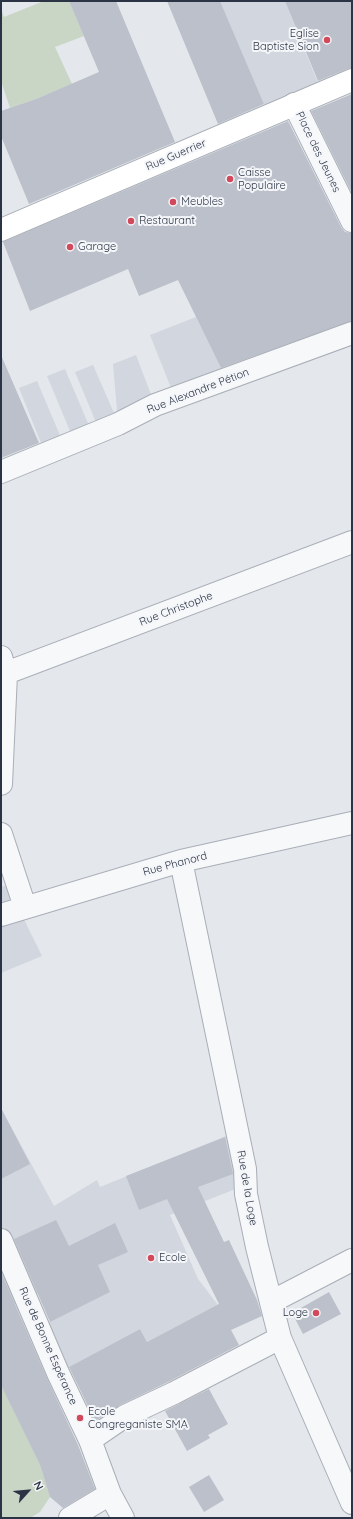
<!DOCTYPE html>
<meta charset="utf-8">
<style>
body{margin:0}
#map{position:relative;width:353px;height:1519px;overflow:hidden;background:#e4e7ec;font-family:Quicksand,sans-serif}
canvas{display:block}
.frame{position:absolute;inset:0;border:2px solid #2b3445;pointer-events:none}
.north{position:absolute;left:8px;top:1471px;width:40px;height:40px;-webkit-text-stroke:3px #f4f6f9;paint-order:stroke;rotate:63deg;font-size:11px;font-weight:700;line-height:16px;text-align:center;color:#2b3445}
.north::after{content:'';display:block;margin:auto;width:14px;height:18px;background:#2b3445;clip-path:polygon(50% 0,100% 100%,50% 72%,0 100%)}
</style>
<div id="map">
<canvas width="353" height="1519"></canvas>
<div class="frame"></div>
<div class="north">N</div>
</div>
<script>
const context = document.querySelector('canvas').getContext('2d');
context.lineJoin = 'round';
function fill(path, color) {
  context.fillStyle = color;
  context.fill(path, 'evenodd');
}
function shape(rows) {
  const path = new Path2D();
  for (const r of rows) {
    path.moveTo(r[0], r[1]);
    for (let i = 2; i < r.length; i += 2) path.lineTo(r[i], r[i + 1]);
  }
  return path;
}
function stroke(path, color, width, dash) {
  context.strokeStyle = color;
  context.lineWidth = width;
  context.lineCap = dash ? 'butt' : 'round';
  context.setLineDash(dash || []);
  context.stroke(path);
}
function label(font, color, halo, rows, align = 'center') {
  context.font = font + ' Quicksand,sans-serif';
  context.lineWidth = 4;
  context.setLineDash([]);
  context.textBaseline = 'middle';
  context.strokeStyle = halo;
  context.fillStyle = color;
  for (const [text, x, y, turn = 0] of rows) {
    context.save();
    context.translate(x, y);
    context.rotate((+turn || 0) * Math.PI / 180);
    context.textAlign = isNaN(turn) ? turn : align;
    if (halo) context.strokeText(text, 0, 0);
    context.fillText(text, 0, 0);
    context.restore();
  }
}
const built = shape([
 [220,1,285,1,322,93,269,116],
 [196,317,227,380,175,398,150,335],
 [136,355,155,405,100,432,75,372,93,365,118,422,113,364],
 [65,369,90,428,72,436,47,376],
 [37,381,62,440,43,448,19,388],
 [7,885,42,956,1,973,1,887],
 [1,1108,54,1206,97,1180,100,1187,236,1132,243,1186,170,1215,198,1279,218,1305,147,1342,140,1329,58,1373,39,1327,109,1292,97,1265,1,1311]
]);
const green = shape([
 [44,1,69,1,84,36,55,47,72,84,36,99,10,108,1,81,1,9,4,17],
 [1,1384,40,1465,50,1497,40,1512,30,1518,1,1518]
]);
const building = shape([
 [69,1,116,1,175,142,29,204,1,136,1,111,36,99,99,72],
 [167,1,220,1,264,104,218,124],
 [285,1,352,1,352,68,347,69,318,81],
 [352,94,352,193,311,111],
 [288,121,341,227,345,232,352,233,352,321,221,368,178,280,139,296,128,269,30,311,3,242],
 [1,355,39,443,1,458],
 [1,1108,30,1164,1,1179],
 [225,1137,233,1174,198,1187,224,1242,229,1240,257,1300,262,1316,231,1330,239,1345,168,1382,120,1405,95,1421,69,1367,140,1329,147,1342,219,1304,167,1199,139,1210,126,1176],
 [56,1220,69,1246,115,1223,128,1252,98,1265,110,1292,50,1322,14,1239],
 [1,1272,47,1378,78,1445,95,1489,63,1508,50,1497,40,1465,1,1385],
 [329,1292,341,1314,303,1334,292,1313],
 [209,1389,228,1424,208,1435,210,1438,187,1451,165,1411],
 [209,1475,224,1500,204,1512,189,1487]
]);
const street = shape([
 [294,104,352,221],
 [1,472,118,424,155,405,352,333],
 [1,657,6,674,1,784],
 [1,675,352,542],
 [1,834,25,907],
 [181,861,245,1169,246,1194,257,1247,280,1338,352,1503],
 [1,915,181,861,352,823],
 [1,1240,58,1373,90,1440,110,1494,123,1518],
 [271,1302,352,1260],
 [90,1440,125,1416,174,1393,280,1338],
 [70,1518,110,1494]
]);
const secondary = shape([
 [1,230,352,80]
]);
const markers = [
 [327,40,4,"#d1495b"],
 [230,179,4,"#d1495b"],
 [173,202,4,"#d1495b"],
 [131,221,4,"#d1495b"],
 [70,247,4,"#d1495b"],
 [151,1258,4,"#d1495b"],
 [316,1313,4,"#d1495b"],
 [80,1418,4,"#d1495b"]
];
const poiNames = [
 ["Eglise",319,34,"right"],
 ["Baptiste Sion",319,47,"right"],
 ["Caisse",238,173],
 ["Populaire",238,186],
 ["Meubles",181,202],
 ["Restaurant",139,221],
 ["Garage",78,247],
 ["Ecole",159,1258],
 ["Loge",308,1313,"right"],
 ["Ecole",88,1412],
 ["Congreganiste SMA",88,1425]
];
const streetNames = [
 ["Place des Jeunes",318,152,64],
 ["Rue Guerrier",176,155,-23],
 ["Rue Alexandre Pétion",198,391,-21],
 ["Rue Christophe",176,609,-21],
 ["Rue Phanord",175,864,-15],
 ["Rue de la Loge",247,1188,80],
 ["Rue de Bonne Espérance",48,1346,66]
];
fill(built, '#d2d6de');
fill(green, '#c9d6c5');
fill(building, '#bbc0ca');
stroke(street, '#a9aeb7', 24);
stroke(secondary, '#a9aeb7', 24);
stroke(street, '#f7f8fa', 22);
stroke(secondary, '#fff', 22);
for (const [x, y, r, color] of markers) {
  const dot = new Path2D();
  dot.arc(x, y, r, 0, 2 * Math.PI);
  context.fillStyle = color;
  context.fill(dot);
  stroke(dot, '#f4f6f9', 1.5);
}
label('11px', '#2b3445', '#f4f6f9', poiNames, 'left');
label('11px', '#2b3445', '#f4f6f9', streetNames);
</script>
